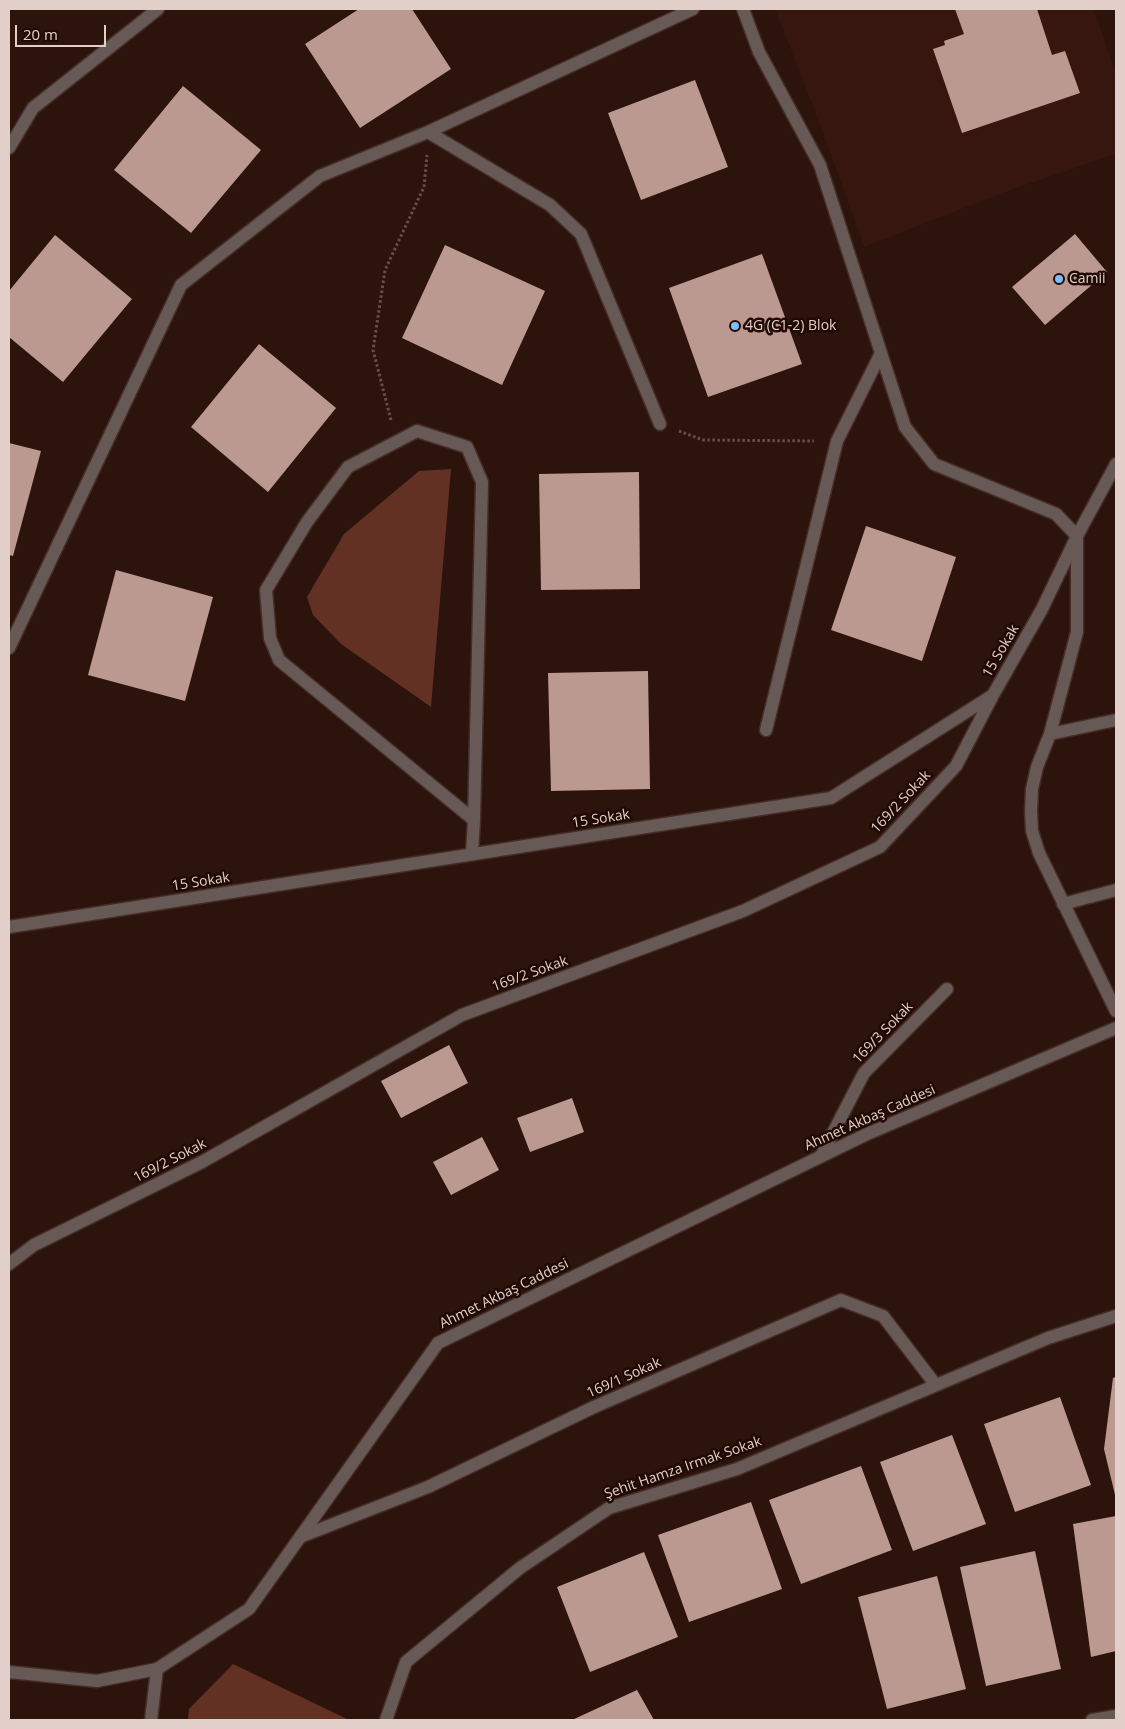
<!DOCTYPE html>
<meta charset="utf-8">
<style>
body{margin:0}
#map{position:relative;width:1125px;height:1729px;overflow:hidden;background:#2c130c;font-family:"Open Sans",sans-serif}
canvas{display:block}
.frame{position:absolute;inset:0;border:10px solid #e2cfca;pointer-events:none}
.scale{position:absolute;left:15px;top:25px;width:91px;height:22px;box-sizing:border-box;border:2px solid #e2cfca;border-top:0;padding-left:6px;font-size:15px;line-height:18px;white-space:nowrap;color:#e2cfca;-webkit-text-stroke:4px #210904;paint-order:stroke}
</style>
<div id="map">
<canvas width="1125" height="1729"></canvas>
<div class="frame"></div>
<div class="scale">20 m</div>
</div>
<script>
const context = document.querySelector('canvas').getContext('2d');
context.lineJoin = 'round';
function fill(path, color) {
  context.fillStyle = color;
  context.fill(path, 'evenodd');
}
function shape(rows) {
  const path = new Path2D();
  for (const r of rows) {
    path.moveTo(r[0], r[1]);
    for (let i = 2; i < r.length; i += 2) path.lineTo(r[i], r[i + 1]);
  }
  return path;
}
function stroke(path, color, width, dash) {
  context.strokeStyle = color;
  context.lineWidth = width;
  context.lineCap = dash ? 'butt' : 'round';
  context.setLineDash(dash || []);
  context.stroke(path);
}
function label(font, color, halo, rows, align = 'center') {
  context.font = font + ' "Open Sans",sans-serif';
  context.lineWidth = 5;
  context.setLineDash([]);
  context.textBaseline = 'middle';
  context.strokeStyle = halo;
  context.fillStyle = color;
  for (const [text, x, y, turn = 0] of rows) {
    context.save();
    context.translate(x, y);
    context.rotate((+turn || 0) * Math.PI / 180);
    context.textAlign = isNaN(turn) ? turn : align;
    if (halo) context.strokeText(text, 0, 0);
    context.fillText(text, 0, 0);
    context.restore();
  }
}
const built = shape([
 [775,9,1094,9,1116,74,1116,154,1013,189,864,247,820,124]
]);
const green = shape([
 [451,469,431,707,341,644,313,615,307,597,344,534,419,471],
 [233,1664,349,1720,188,1720,189,1709]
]);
const building = shape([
 [359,9,412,9,451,69,360,128,305,44],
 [955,9,1037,9,1052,55,1065,51,1080,93,962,133,933,49,945,45,944,41,964,34],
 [695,80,728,167,641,200,608,113],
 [183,86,261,150,191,233,114,170],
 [1075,234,1107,272,1045,325,1012,287],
 [55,235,132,299,63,382,9,337,9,291],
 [445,245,545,291,502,385,402,338],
 [762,254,802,364,708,397,669,288],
 [259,344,336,408,268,492,191,427],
 [9,443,41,451,13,556,9,555],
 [639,472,640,589,541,590,539,474],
 [866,526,956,557,922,661,831,630],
 [116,570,213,597,185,701,88,675],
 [648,671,650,789,551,791,548,673],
 [449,1045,468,1083,401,1118,381,1081],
 [572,1098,584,1132,530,1152,517,1118],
 [482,1137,499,1170,451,1195,433,1162],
 [1116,1377,1116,1499,1104,1449,1113,1378],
 [1060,1397,1091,1485,1015,1512,984,1424],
 [952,1435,986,1524,913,1551,880,1462],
 [861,1466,892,1550,801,1584,769,1500],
 [751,1502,782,1589,689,1622,658,1535],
 [1116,1516,1116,1651,1091,1657,1073,1524],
 [1035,1551,1061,1669,986,1686,960,1567],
 [644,1552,678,1637,590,1672,557,1587],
 [937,1576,966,1689,887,1709,858,1597],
 [637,1690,654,1720,572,1720]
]);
const path = shape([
 [391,420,373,350,385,270,424,187,427,155],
 [679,431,703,440,814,441]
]);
const service = shape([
 [1063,904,1116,890],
 [821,1156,864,1073,947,989]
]);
const minor = shape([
 [743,9,759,52,820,165,905,427,934,464,1056,514,1077,536,1077,632,1050,734,1037,767,1032,789,1031,811,1032,831,1039,853,1116,1011],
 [428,132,550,205,581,234,660,424],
 [9,148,33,108,158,9],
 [9,648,181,285,320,176,428,132,693,9],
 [766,730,837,441,881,353],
 [1050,734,1116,720],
 [472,854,474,820,482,482,467,447,417,431,348,467,307,522,266,590,270,638,279,660,474,820],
 [9,927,831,798,993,695,1042,609,1077,536,1116,464],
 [9,1264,34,1245,202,1162,462,1015,743,911,880,847,956,766,992,697],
 [300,1537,428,1487,594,1407,841,1300,883,1316,935,1384],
 [151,1720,157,1669],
 [386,1720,406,1662,520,1568,609,1508,737,1469,1048,1338,1116,1316]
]);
const tertiary = shape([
 [9,1672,97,1681,157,1669,249,1609,438,1343,867,1134,1116,1028],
 [1092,1720,1116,1716]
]);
const markers = [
 [1059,279,5,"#7bbef8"],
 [735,326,5,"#7bbef8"]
];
const poiNames = [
 ["Camii",1069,279],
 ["4G (C1-2) Blok",745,326]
];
const streetNames = [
 ["15 Sokak",1001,651,-60],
 ["169/2 Sokak",901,802,-47],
 ["15 Sokak",601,819,-9],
 ["15 Sokak",201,882,-9],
 ["169/2 Sokak",530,974,-20],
 ["169/3 Sokak",883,1033,-46],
 ["Ahmet Akbaş Caddesi",870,1118,-24],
 ["169/2 Sokak",170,1161,-27],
 ["Ahmet Akbaş Caddesi",504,1294,-26],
 ["169/1 Sokak",624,1378,-24],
 ["Şehit Hamza Irmak Sokak",683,1468,-19]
];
fill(built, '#36160e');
fill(green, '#623124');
fill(building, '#bc9990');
stroke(service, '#452d27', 15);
stroke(minor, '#452d27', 15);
stroke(tertiary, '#452d27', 15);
stroke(path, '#67504a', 3, [2.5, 2.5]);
stroke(service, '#675956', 12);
stroke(minor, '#675956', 12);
stroke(tertiary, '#675956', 12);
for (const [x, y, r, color] of markers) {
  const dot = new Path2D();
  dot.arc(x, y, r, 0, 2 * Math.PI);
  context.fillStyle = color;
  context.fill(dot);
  stroke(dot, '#210904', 2);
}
label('14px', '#e2cfca', '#210904', poiNames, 'left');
label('14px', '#e2cfca', '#210904', streetNames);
</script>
